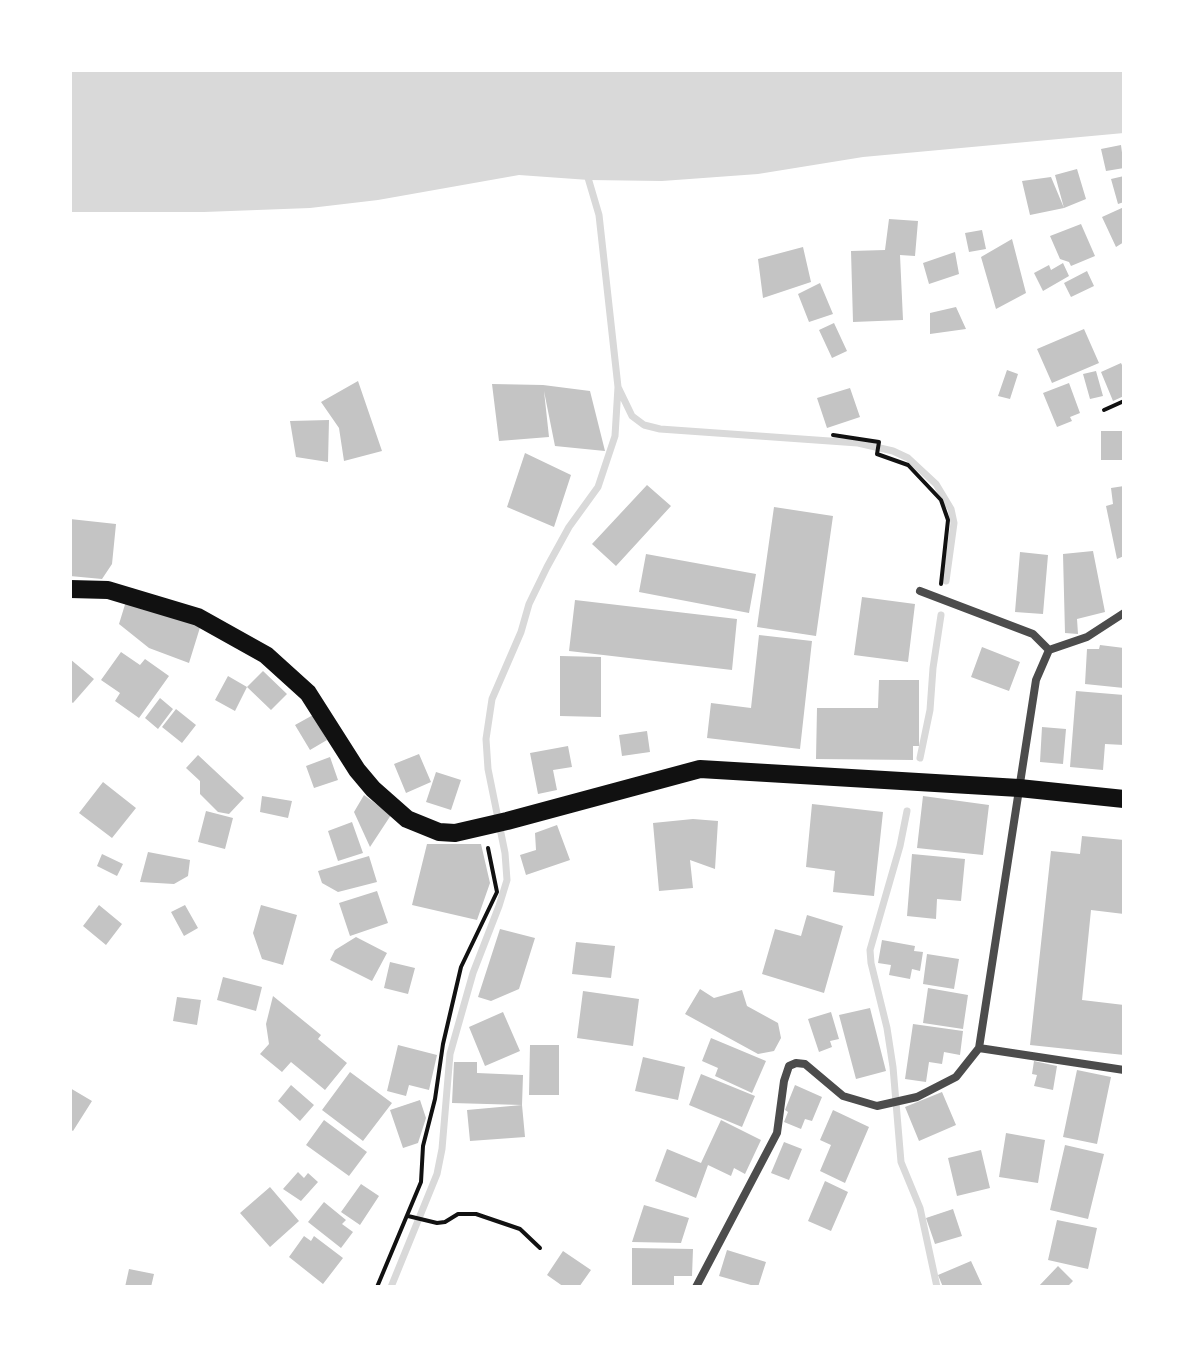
<!DOCTYPE html>
<style>
body{margin:0}
#map{position:relative;width:1194px;height:1357px;overflow:hidden;background:#fff;font-family:"Archivo Narrow",sans-serif}
canvas{display:block}
.frame{position:absolute;inset:0;border:72px solid #fff;pointer-events:none}
</style>
<div id="map">
<canvas width="1194" height="1357"></canvas>
<div class="frame"></div>
</div>
<script>
const context = document.querySelector('canvas').getContext('2d');
context.lineJoin = 'round';
function fill(path, color) {
  context.fillStyle = color;
  context.fill(path, 'evenodd');
}
function shape(rows) {
  const path = new Path2D();
  for (const r of rows) {
    path.moveTo(r[0], r[1]);
    for (let i = 2; i < r.length; i += 2) path.lineTo(r[i], r[i + 1]);
  }
  return path;
}
function stroke(path, color, width, dash) {
  context.strokeStyle = color;
  context.lineWidth = width;
  context.lineCap = dash ? 'butt' : 'round';
  context.setLineDash(dash || []);
  context.stroke(path);
}
const water = shape([
 [70,70,1124,70,1124,133,863,157,758,174,662,181,589,180,519,175,378,200,310,208,204,212,70,212]
]);
const stream = shape([
 [586,171,599,215,618,387,632,416,644,425,660,429,858,443,893,451,908,458,936,484,951,509,954,523,946,581],
 [920,758,930,710,933,668,941,615],
 [907,811,900,846,870,950,871,963,887,1028,893,1067,901,1162,920,1208,937,1287],
 [391,1287,437,1174,442,1149,450,1054,473,973,499,906,507,880,505,853,488,769,486,739,492,699,521,632,529,604,547,567,569,527,598,487,615,436,618,387]
]);
const building = shape([
 [1121,145,1124,168,1106,171,1101,149],
 [1077,169,1086,199,1064,208,1055,175],
 [1124,176,1124,202,1118,204,1111,179],
 [1051,177,1064,208,1030,215,1022,181],
 [1124,207,1124,242,1116,247,1102,217],
 [889,219,918,221,915,256,900,255,903,320,853,322,851,251,885,250],
 [1081,224,1095,256,1071,266,1069,262,1060,259,1050,236],
 [982,230,986,249,969,252,965,233],
 [1012,239,1026,293,996,309,981,257],
 [803,247,811,282,763,298,758,259],
 [955,252,959,274,929,284,923,263],
 [1063,263,1069,276,1043,291,1034,273,1049,265,1051,270],
 [1087,271,1094,286,1071,297,1064,283],
 [820,283,833,314,809,322,798,294],
 [956,307,966,329,930,334,930,313],
 [834,323,847,351,832,358,819,330],
 [1084,329,1099,363,1052,383,1037,349],
 [1121,363,1124,369,1124,396,1113,401,1101,372],
 [1007,370,1018,374,1010,399,998,396],
 [1096,371,1103,396,1090,399,1083,374],
 [358,381,382,451,344,461,339,428,321,402],
 [1069,383,1080,413,1070,417,1072,421,1057,427,1043,393],
 [492,384,543,385,590,391,605,451,555,446,544,391,549,437,499,441],
 [850,388,860,417,827,428,817,398],
 [329,420,328,462,296,457,290,421],
 [1101,431,1124,431,1124,460,1101,460],
 [525,453,571,475,554,527,507,507],
 [647,485,671,506,616,566,592,544],
 [1124,486,1124,556,1117,559,1106,506,1113,504,1111,488],
 [774,507,833,516,816,636,757,627],
 [70,519,116,524,112,564,102,579,70,576],
 [1093,551,1105,612,1077,619,1078,634,1065,633,1063,554],
 [1020,552,1048,555,1043,614,1015,612],
 [646,554,756,574,749,613,639,592],
 [862,597,915,604,908,662,854,655],
 [127,598,202,621,189,663,149,648,119,624],
 [575,600,737,619,732,670,569,651],
 [759,635,812,641,800,749,707,738,711,703,751,708],
 [1100,645,1124,648,1124,688,1085,684,1087,649,1099,649],
 [982,647,1020,662,1009,691,971,677],
 [121,652,140,665,145,659,169,676,139,718,115,701,120,693,101,680],
 [560,656,601,657,601,717,560,716],
 [70,659,94,679,73,703,70,701],
 [263,671,287,694,271,710,247,687,235,711,215,700,228,676,247,687],
 [879,680,919,680,919,746,913,746,913,760,816,759,817,708,878,708],
 [1076,691,1124,695,1124,745,1105,744,1103,770,1070,767],
 [160,698,173,709,158,729,145,718],
 [176,709,196,725,182,743,162,727],
 [313,715,327,740,310,750,295,725],
 [1042,727,1066,729,1063,764,1040,762],
 [647,731,650,752,622,756,619,735],
 [568,746,572,767,553,770,557,790,538,794,530,753],
 [419,754,431,782,406,793,394,764],
 [198,755,244,798,229,814,218,812,200,794,200,781,186,768],
 [330,757,338,780,314,788,306,766],
 [436,772,461,780,451,810,426,802],
 [103,782,136,808,112,838,79,813],
 [364,795,391,815,370,847,354,812],
 [262,796,292,801,288,818,260,812],
 [923,796,989,805,983,855,917,848],
 [812,804,883,812,874,896,833,892,835,871,806,867],
 [206,811,233,818,225,849,198,842],
 [693,819,718,821,715,869,690,860,693,888,659,891,653,823],
 [352,822,363,853,338,861,328,831],
 [557,825,570,860,526,875,520,855,536,850,535,833],
 [1082,836,1124,840,1124,914,1091,910,1082,1000,1124,1005,1124,1055,1030,1045,1051,851,1080,854],
 [427,844,481,844,490,883,477,920,412,905],
 [148,852,190,860,188,876,174,884,140,882],
 [102,854,123,864,117,876,97,866],
 [912,854,965,859,961,901,937,899,936,919,907,916],
 [369,856,377,882,338,892,322,883,318,871],
 [377,891,388,923,350,936,339,903],
 [99,905,122,924,106,945,83,926],
 [185,905,198,928,184,936,171,912],
 [261,905,297,915,283,965,262,959,253,933],
 [807,915,843,926,824,993,762,974,775,929,801,936],
 [500,929,535,938,519,989,491,1001,478,997],
 [356,937,387,953,372,981,330,960,335,950],
 [882,940,915,946,914,951,923,952,920,971,912,969,910,979,889,975,891,965,878,963],
 [576,942,615,946,611,978,572,974],
 [927,954,959,959,954,989,923,984],
 [390,962,415,968,408,994,384,988],
 [223,977,262,987,256,1011,217,1000],
 [928,988,968,995,963,1029,923,1023],
 [700,989,714,998,742,990,747,1006,778,1023,781,1038,774,1051,758,1054,685,1014],
 [583,991,639,999,633,1046,577,1038],
 [273,996,321,1035,318,1039,347,1063,325,1090,291,1062,282,1072,260,1054,269,1044,266,1024],
 [177,997,201,1000,197,1025,173,1021],
 [870,1008,886,1071,856,1079,839,1015],
 [503,1012,520,1051,485,1066,469,1027],
 [831,1012,839,1039,830,1041,832,1047,819,1052,808,1019],
 [913,1024,963,1031,960,1055,944,1052,942,1064,929,1062,926,1082,905,1079],
 [711,1038,766,1061,752,1093,715,1076,718,1068,702,1061],
 [398,1045,437,1055,429,1090,409,1085,406,1096,387,1091],
 [530,1045,559,1045,559,1095,529,1095],
 [643,1057,685,1067,678,1100,635,1091],
 [1034,1061,1057,1066,1053,1090,1034,1086,1037,1075,1032,1074],
 [454,1062,477,1062,477,1073,523,1075,522,1105,452,1103],
 [1077,1070,1111,1077,1097,1144,1063,1137],
 [350,1072,392,1103,363,1141,322,1110],
 [701,1074,755,1096,742,1127,689,1105],
 [291,1085,314,1105,300,1121,278,1101],
 [795,1085,822,1097,812,1121,805,1119,801,1129,784,1122,788,1112,785,1110],
 [70,1088,92,1101,73,1131,70,1129],
 [942,1092,956,1125,919,1141,905,1107],
 [420,1100,426,1118,418,1143,403,1148,390,1110],
 [522,1105,525,1137,470,1141,467,1110],
 [833,1110,869,1127,845,1183,820,1171,831,1145,820,1140],
 [324,1120,367,1152,349,1176,306,1145],
 [721,1120,761,1140,745,1174,734,1168,731,1176,708,1165,696,1198,655,1181,667,1149,701,1163],
 [1006,1133,1045,1140,1038,1183,999,1177],
 [784,1142,802,1149,789,1180,771,1173],
 [1065,1145,1104,1154,1088,1219,1050,1210],
 [981,1150,990,1188,957,1196,948,1158],
 [298,1172,304,1178,308,1173,318,1182,301,1201,283,1189],
 [825,1181,848,1192,831,1231,808,1221],
 [361,1184,379,1196,360,1225,341,1212],
 [270,1187,299,1221,270,1247,240,1213],
 [324,1202,346,1220,342,1224,353,1232,341,1248,308,1222],
 [644,1205,689,1218,681,1243,632,1242],
 [953,1209,962,1236,935,1244,926,1218],
 [1057,1220,1097,1228,1088,1269,1048,1260],
 [304,1236,311,1241,314,1236,343,1258,323,1284,289,1257],
 [632,1248,693,1249,692,1276,674,1276,674,1287,632,1287],
 [727,1250,766,1262,758,1287,719,1276],
 [563,1251,591,1270,579,1287,564,1287,547,1275],
 [971,1261,983,1287,943,1287,938,1275],
 [1058,1266,1073,1281,1067,1287,1038,1287],
 [129,1269,154,1274,151,1287,125,1287]
]);
const path = shape([
 [1104,410,1124,401],
 [833,435,879,442,877,454,908,465,941,500,948,520,941,584],
 [408,1216,437,1223,445,1222,458,1214,476,1214,520,1229,540,1248],
 [377,1287,421,1182,423,1146,435,1099,443,1044,461,967,497,892,488,848]
]);
const minor = shape([
 [920,591,1033,634,1049,650],
 [1049,650,1087,637,1124,613],
 [979,1048,1036,680,1049,650],
 [979,1048,1124,1070],
 [696,1287,777,1133,784,1081,789,1066,796,1063,805,1064,843,1096,877,1106,917,1097,956,1077,979,1048]
]);
const trunk = shape([
 [70,589,108,590,198,617,266,655,308,693,357,770,373,789,407,819,439,832,455,833,507,821,700,769,1019,788,1124,799]
]);
fill(water, '#d9d9d9');
stroke(stream, '#d9d9d9', 7);
fill(building, '#c4c4c4');
stroke(path, '#111', 4);
stroke(minor, '#4c4c4c', 8);
stroke(trunk, '#111', 18);
</script>
